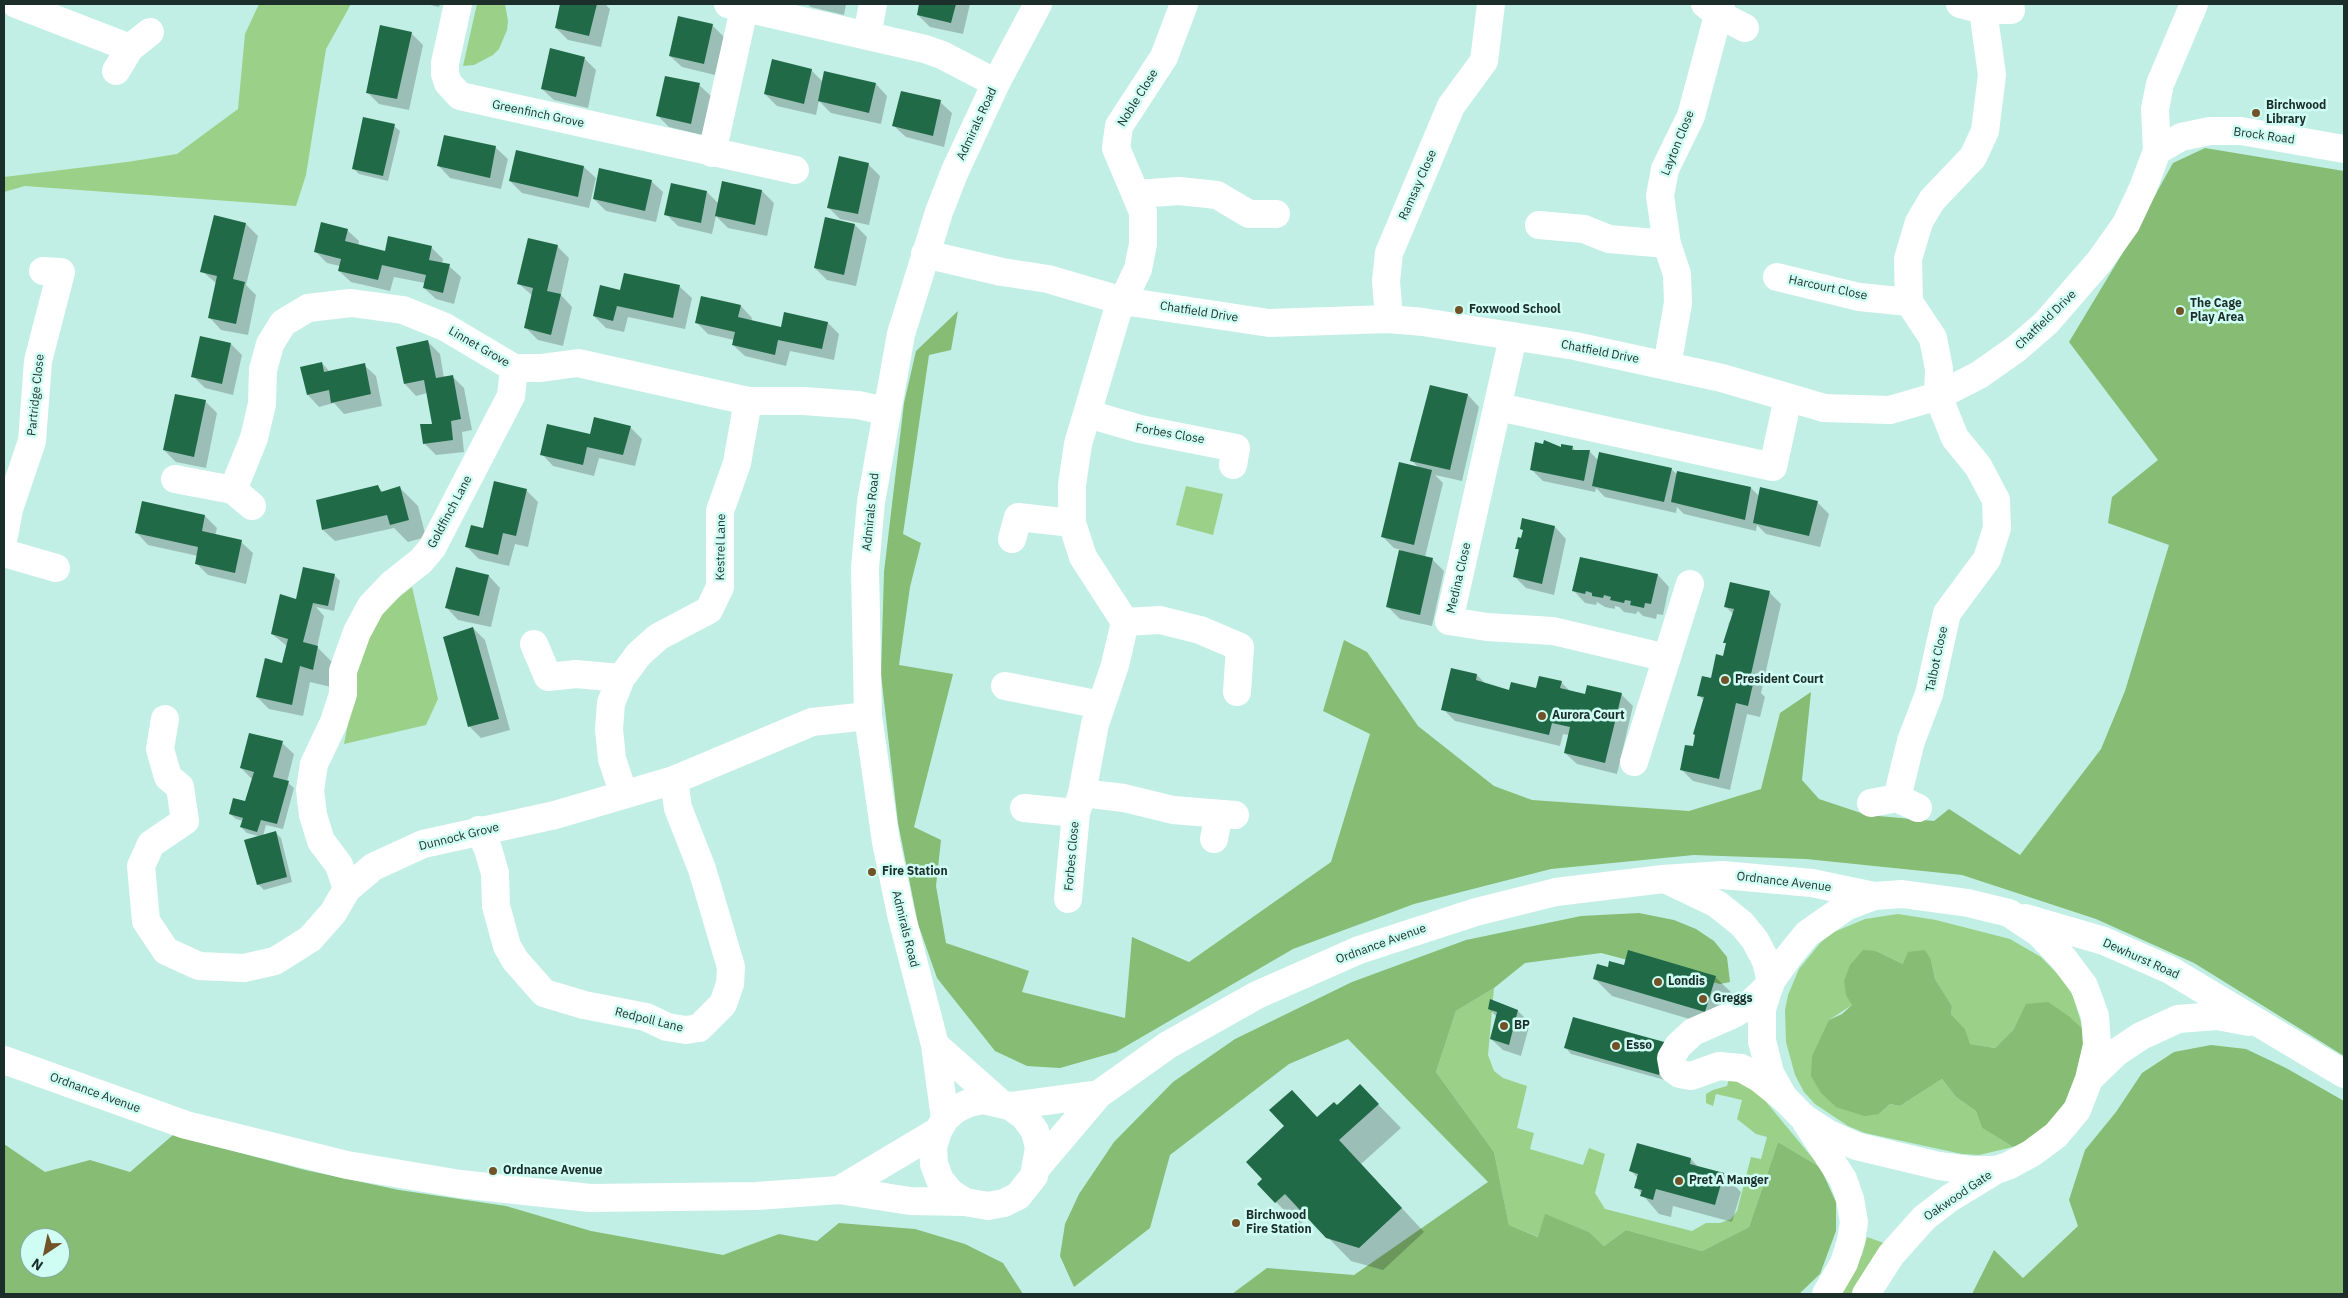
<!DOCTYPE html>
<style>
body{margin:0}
#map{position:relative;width:2348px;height:1298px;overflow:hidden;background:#c2efe5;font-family:"IBM Plex Sans",sans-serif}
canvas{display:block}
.frame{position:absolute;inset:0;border:5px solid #1c2e2a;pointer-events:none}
.north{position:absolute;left:20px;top:1228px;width:50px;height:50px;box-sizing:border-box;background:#cffdf3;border:1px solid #87aaa3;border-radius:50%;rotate:214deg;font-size:14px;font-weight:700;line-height:20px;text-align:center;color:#1c2e2a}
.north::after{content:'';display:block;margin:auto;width:18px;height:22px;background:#715327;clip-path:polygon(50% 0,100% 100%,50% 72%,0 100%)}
</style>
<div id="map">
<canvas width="2348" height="1298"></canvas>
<div class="frame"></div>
<div class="north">N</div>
</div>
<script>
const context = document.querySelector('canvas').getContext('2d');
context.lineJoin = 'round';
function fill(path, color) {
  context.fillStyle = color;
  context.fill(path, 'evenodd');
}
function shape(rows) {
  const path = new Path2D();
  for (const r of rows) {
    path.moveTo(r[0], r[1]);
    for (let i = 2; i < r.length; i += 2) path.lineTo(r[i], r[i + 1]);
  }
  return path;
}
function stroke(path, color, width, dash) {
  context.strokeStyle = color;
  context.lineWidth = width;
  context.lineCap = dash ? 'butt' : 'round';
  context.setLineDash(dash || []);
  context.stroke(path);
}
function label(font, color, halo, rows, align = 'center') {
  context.font = font + ' "IBM Plex Sans",sans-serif';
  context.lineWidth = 5;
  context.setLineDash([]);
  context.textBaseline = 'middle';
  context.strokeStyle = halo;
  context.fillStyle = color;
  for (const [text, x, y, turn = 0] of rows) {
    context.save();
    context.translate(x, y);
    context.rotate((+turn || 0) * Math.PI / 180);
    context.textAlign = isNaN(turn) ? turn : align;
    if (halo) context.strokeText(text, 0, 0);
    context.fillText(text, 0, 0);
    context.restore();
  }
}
const green = shape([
 [259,4,351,4,326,49,306,175,296,206,25,186,4,192,4,177,127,162,177,154,238,109,245,34],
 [477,4,505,4,508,21,507,30,499,49,493,55,474,65,463,66],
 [1186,486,1223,494,1213,535,1176,525],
 [412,587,438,699,426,725,344,744,350,713,352,671,384,609],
 [1898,914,1936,920,2010,939,2041,957,2065,982,2073,996,2083,1029,2070,1017,2014,1029,1995,1048,1969,1044,1965,1029,1951,1014,1952,1006,1935,979,1931,960,1903,964,1876,951,1852,1005,1829,1020,1879,1114,1890,1104,1900,1106,1942,1079,1956,1097,1976,1111,1982,1128,2013,1147,1979,1155,1962,1154,1865,1133,1848,1126,1815,1104,1804,1092,1795,1075,1786,1042,1785,1010,1788,995,1799,969,1821,942,1834,932,1865,919],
 [1494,988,1488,1055,1494,1071,1503,1078,1527,1086,1517,1128,1534,1133,1530,1149,1583,1165,1589,1148,1605,1154,1595,1193,1605,1209,1692,1231,1706,1223,1720,1223,1731,1219,1737,1211,1751,1157,1761,1159,1767,1137,1756,1134,1737,1119,1742,1100,1716,1094,1713,1106,1706,1103,1706,1094,1713,1090,1727,1086,1729,1079,1738,1080,1757,1091,1820,1167,1778,1142,1749,1227,1702,1251,1626,1230,1604,1246,1589,1232,1545,1215,1539,1237,1509,1225,1494,1152,1436,1072,1456,1011],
 [1867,1237,1884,1243,1852,1294,1841,1294,1862,1255]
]);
const forest = shape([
 [2205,148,2344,171,2344,1056,2194,963,2096,919,1962,875,1806,859,1694,855,1551,869,1414,904,1293,949,1116,1052,1060,1068,1027,1066,995,1051,937,978,918,924,898,823,881,675,884,572,904,403,916,351,958,311,951,350,929,355,903,534,921,543,910,587,899,665,953,674,914,827,941,840,936,886,946,943,1029,971,1022,992,1125,1018,1132,937,1189,962,1331,862,1370,734,1323,711,1344,640,1367,652,1418,726,1494,786,1532,800,1689,811,1761,789,1780,713,1811,692,1802,780,1819,799,1867,815,1934,821,1949,809,2020,855,2101,749,2125,691,2169,545,2108,523,2112,497,2158,460,2069,342,2125,249,2173,163],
 [1639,913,1674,920,1696,929,1714,941,1727,957,1730,982,1720,984,1601,953,1525,963,1494,988,1456,1011,1436,1072,1494,1152,1509,1225,1538,1237,1545,1214,1589,1232,1604,1246,1626,1230,1702,1251,1749,1227,1778,1142,1820,1167,1836,1202,1836,1231,1820,1274,1799,1294,1232,1294,1267,1268,1354,1275,1488,1182,1348,1039,1289,1064,1170,1155,1150,1228,1074,1287,1060,1256,1065,1224,1079,1194,1114,1142,1173,1082,1235,1039,1352,982,1466,940,1581,916],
 [1863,950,1876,951,1903,964,1908,952,1925,950,1931,960,1935,979,1952,1006,1951,1014,1965,1029,1970,1044,1995,1048,2014,1029,2026,1004,2048,1002,2070,1017,2083,1029,2084,1045,2072,1091,2054,1120,2028,1141,2013,1147,1982,1128,1976,1111,1956,1097,1942,1079,1900,1106,1890,1104,1879,1114,1864,1116,1836,1107,1821,1093,1811,1076,1812,1056,1829,1020,1842,1014,1852,1005,1846,995,1844,981,1850,965],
 [2211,1045,2246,1049,2286,1068,2344,1101,2344,1294,1972,1294,1994,1250,2023,1278,2078,1226,2069,1200,2085,1150,2116,1112,2142,1073,2174,1052],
 [173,1135,305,1170,399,1190,506,1206,591,1231,723,1255,779,1234,817,1241,839,1223,915,1229,965,1244,1003,1263,1023,1294,4,1294,4,1144,45,1172,90,1160,130,1172],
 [30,1238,60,1238,60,1268,30,1268]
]);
const shadow = shape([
 [426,4,440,4,439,7],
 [561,4,605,4,610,9,601,47,568,40,556,28],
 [807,4,846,4,844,15,811,7],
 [920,4,970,4,963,34,930,27,918,15],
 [712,25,724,37,715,75,682,67,670,56],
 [411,33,423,45,409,110,379,104,367,92],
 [584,58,596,70,588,108,554,100,542,89],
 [811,70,823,82,876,84,887,96,881,124,831,113,819,101,816,115,777,106,765,94],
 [699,85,711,96,702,135,669,127,657,115],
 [940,102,952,113,944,147,906,137,894,126],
 [394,126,400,131,388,181,359,174,353,168],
 [445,136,496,148,508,159,501,189,450,178,439,166],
 [868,164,880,176,869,225,840,219,828,207],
 [584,167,596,178,589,208,522,193,510,181],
 [651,181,663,192,656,222,606,211,594,199],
 [723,183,762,191,774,203,767,236,728,228,716,216,712,234,678,226,666,214,672,185,707,192,719,204],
 [215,217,246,224,258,236,246,285,256,295,248,335,221,330,210,318,217,284,202,271],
 [855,225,867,237,856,286,827,280,815,268],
 [347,230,359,241,358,246,386,253,431,247,443,259,442,264,449,266,461,277,454,304,436,299,424,288,425,283,394,277,390,291,351,282,339,271,340,266,327,263,315,251],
 [557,246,569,258,561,295,572,307,563,346,538,340,526,328,533,296,519,284],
 [625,275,680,287,692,298,685,329,628,317,624,332,606,328,594,316,621,291],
 [702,298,741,306,752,318,751,322,782,328,828,323,839,334,834,360,790,351,786,366,745,356,733,345,734,340,708,334,696,322],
 [428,342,440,354,444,378,452,376,464,388,472,430,462,432,464,452,436,455,424,443,433,425,427,393,416,396,405,384],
 [231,344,242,355,233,395,205,388,193,376],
 [322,363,330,372,364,365,376,376,382,406,344,414,334,403,319,407,308,395],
 [1431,386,1468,395,1479,407,1462,481,1435,475,1443,483,1425,557,1432,559,1444,571,1432,626,1400,619,1388,607,1401,550,1394,548,1383,537,1419,468,1412,461],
 [205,401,217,413,206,468,176,462,164,450],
 [630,427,642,439,635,466,599,458,594,476,553,466,542,454],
 [1572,447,1576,451,1590,452,1598,460,1671,469,1678,475,1751,488,1759,496,1817,502,1829,514,1820,547,1766,534,1757,525,1756,531,1684,514,1677,507,1676,513,1605,497,1596,488,1595,492,1543,481,1531,469,1562,449],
 [378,487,383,492,400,488,418,506,426,537,408,542,394,528,335,541,323,530],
 [526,490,538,502,528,547,515,544,509,566,479,559,467,547],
 [205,516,217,528,215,536,241,542,253,553,246,584,208,575,196,563,198,556,148,545,137,533],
 [1555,527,1566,539,1554,595,1526,588,1515,577,1520,552,1517,548,1524,531,1521,529],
 [457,568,489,576,500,588,491,627,458,620,447,608],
 [334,575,340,581,334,611,316,607,324,616,317,647,335,665,331,687,310,682,303,716,269,709,257,697,283,664,287,646,272,634,297,600],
 [1658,575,1669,587,1663,615,1657,614,1656,619,1643,616,1638,611,1636,614,1624,612,1619,607,1615,606,1615,609,1605,607,1597,602,1596,605,1585,603,1574,591],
 [1769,592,1781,604,1761,693,1765,697,1760,717,1747,714,1730,790,1693,781,1681,769,1694,748,1704,701,1699,695,1712,680,1724,657,1727,645,1725,642,1729,622,1732,622,1734,615,1726,607],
 [473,628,485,640,510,730,481,738,469,726],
 [1452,669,1477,675,1486,684,1510,691,1537,690,1561,682,1571,692,1586,695,1621,694,1633,706,1617,774,1577,764,1565,753,1569,735,1563,734,1560,746,1455,721,1443,709],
 [282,743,294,754,287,782,294,788,283,829,266,825,263,836,275,832,281,838,292,882,264,890,258,884,262,837,247,833,241,827,243,821,236,819,230,814,246,803,253,780,241,768],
 [1625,967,1715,977,1733,994,1723,1029,1612,996,1594,978,1608,969],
 [1489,1009,1518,1011,1530,1023,1521,1056,1503,1050,1491,1039,1497,1017],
 [1566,1048,1673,1050,1665,1080,1571,1054],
 [1360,1086,1401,1128,1361,1164,1424,1232,1383,1270,1351,1261,1308,1217,1299,1225,1276,1202,1318,1118,1338,1107],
 [1691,1159,1699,1168,1723,1174,1741,1192,1732,1222,1673,1206,1671,1217,1659,1214,1636,1187,1638,1178,1631,1171]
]);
const building = shape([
 [560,4,597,4,589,36,555,28],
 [919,4,956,4,951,23,917,15],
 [678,16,713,24,704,64,669,56],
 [380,25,412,32,397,99,366,93],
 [550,48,585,57,576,97,541,89],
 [772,59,812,69,804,104,764,94],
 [824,71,876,83,869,113,818,101],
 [665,76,700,83,691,124,656,116],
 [901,91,941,100,933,136,892,126],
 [363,117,395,124,383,176,352,169],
 [444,135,496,146,490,178,437,166],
 [516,150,584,166,578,197,509,181],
 [839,156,869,163,858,214,827,208],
 [599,168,652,180,645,211,593,199],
 [722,181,762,190,755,225,715,216],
 [671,183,707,191,701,223,664,215],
 [214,215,246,223,233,279,245,282,236,324,208,318,217,276,200,272],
 [825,217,855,224,844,275,814,268],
 [321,222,348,229,345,241,385,251,388,236,432,246,429,260,450,264,443,293,423,288,426,275,382,265,378,280,338,271,341,259,314,252],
 [528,238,558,245,547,291,561,294,551,335,524,328,533,288,517,284],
 [624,273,680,285,673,318,617,306,613,321,593,316,600,285,620,290],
 [701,296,741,305,738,317,781,327,784,312,828,322,822,349,778,340,775,355,732,345,735,332,695,323],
 [200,336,231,343,222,384,191,377],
 [428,340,436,378,453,375,461,419,451,421,453,440,423,444,420,424,432,424,424,380,404,384,396,347],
 [322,362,324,372,365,363,371,394,331,403,329,390,307,395,300,367],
 [1430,385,1468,394,1450,470,1410,461],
 [175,394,206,400,194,457,163,450],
 [594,417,631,426,623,455,587,447,583,465,540,455,547,424,590,434],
 [1544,440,1561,447,1561,444,1573,446,1572,450,1590,450,1584,481,1530,470,1535,442,1543,444],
 [1599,452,1672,468,1664,502,1592,486],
 [1399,462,1432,470,1414,545,1381,537],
 [1677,471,1751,487,1745,520,1671,502],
 [494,481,527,489,516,536,503,533,498,555,465,547,471,525,483,528],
 [378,485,381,492,400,486,409,520,390,525,387,515,322,530,316,500],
 [1760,487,1818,501,1809,536,1753,523],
 [142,501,205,515,202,531,242,540,235,573,195,564,198,547,135,533],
 [1522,518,1555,526,1542,584,1513,577,1519,549,1515,549,1518,537,1521,538,1523,530,1520,529],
 [1399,550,1433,558,1420,615,1386,607],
 [1580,557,1658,574,1651,604,1645,603,1644,608,1630,605,1631,601,1625,600,1624,603,1610,600,1611,597,1604,595,1603,598,1592,596,1592,593,1586,591,1585,594,1572,591],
 [303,567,335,574,328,606,313,603,303,642,318,646,313,670,300,666,292,705,256,697,265,658,282,663,288,639,271,634,280,594,296,599],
 [456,567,489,575,479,616,445,608],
 [1730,582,1770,591,1749,683,1753,684,1748,706,1736,703,1719,779,1680,770,1685,745,1693,746,1695,735,1693,734,1704,697,1697,696,1702,676,1711,678,1716,654,1723,656,1726,643,1723,643,1734,609,1724,607],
 [473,627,499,719,468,727,443,637],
 [1451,668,1477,674,1476,680,1509,690,1511,682,1536,688,1539,676,1562,681,1560,688,1585,694,1587,685,1622,693,1605,763,1564,753,1570,727,1552,723,1549,735,1441,710],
 [249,733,283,741,273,777,289,781,277,824,261,820,257,832,240,827,243,818,229,814,233,798,245,801,254,772,240,768],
 [276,831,287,877,257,885,244,840],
 [1628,950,1716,976,1705,1012,1593,979,1597,964,1608,967,1609,961,1624,965],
 [1490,999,1518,1010,1509,1045,1490,1039,1497,1012,1488,1009],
 [1573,1017,1668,1043,1659,1075,1564,1048],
 [1360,1084,1379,1104,1339,1140,1402,1208,1359,1248,1326,1238,1285,1194,1275,1203,1257,1184,1262,1179,1246,1162,1284,1126,1269,1110,1292,1090,1317,1117,1334,1102,1337,1105],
 [1637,1143,1691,1158,1690,1164,1724,1173,1715,1205,1656,1189,1653,1200,1640,1196,1642,1190,1634,1188,1638,1174,1629,1171]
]);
const minor = shape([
 [16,4,130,48],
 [458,4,445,63,445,74,448,83,460,96,795,170],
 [728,4,925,49,942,55,996,83],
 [1705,4,1718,14,1745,28],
 [1960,4,1983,10,2011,10],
 [867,35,873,4],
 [116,71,130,48,150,32],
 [2157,151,2181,137,2210,131,2241,131,2344,149],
 [712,153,744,9],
 [1136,194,1179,191,1217,195,1249,214,1276,214],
 [1539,225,1584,229,1609,239,1667,244],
 [925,254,1002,272,1048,279,1123,301,1269,323,1389,319,1423,322,1575,346,1722,378,1824,408,1890,410,1938,396,1979,375,2016,349,2046,323,2099,262,2126,224,2143,188,2157,151,2155,109,2160,84,2194,4],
 [1777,277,1859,297,1909,302],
 [1389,319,1386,281,1389,253,1451,106,1484,61,1491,4],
 [1513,337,1449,621,1487,627,1553,631,1667,658],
 [1667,366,1678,303,1677,274,1667,244,1660,196,1665,169,1691,116,1721,4],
 [1499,407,1773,467,1788,398],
 [1088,414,1140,429,1236,448,1233,465],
 [175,479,233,490,252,506],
 [233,490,254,438,262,404,263,370,270,344,283,323,308,308,351,303,403,310,445,327,514,368,541,368,578,363,748,401,803,401,858,405,885,411],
 [4,536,9,509,32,441,38,361,61,272,43,271],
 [1012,539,1018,517,1072,523],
 [4,553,56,568],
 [1125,622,1160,620,1200,630,1240,647,1237,692],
 [534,644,548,677,576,674,621,678],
 [1005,686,1101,705],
 [165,719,160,749,168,777,180,787,185,821,151,844,141,866,146,921,166,951,199,966,244,968,275,961,310,939,333,913,347,889,373,867,423,844,555,815,674,780,812,722,868,716],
 [1634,762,1690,584],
 [1082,793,1124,798,1173,810,1235,815],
 [624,795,612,759,609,729,611,703,621,678,639,654,658,637,709,610,720,587,720,511,737,463,748,401],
 [1897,798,1911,741,1929,694,1947,613,1987,559,1997,528,1996,500,1978,466,1955,438,1938,396,1939,369,1933,338,1909,302,1908,259,1919,222,1932,200,1973,157,1985,131,1992,75,1983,10],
 [1871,803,1897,798,1918,808],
 [1024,808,1076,813],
 [479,830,488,849,495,873,496,906,507,946,515,960,544,993,584,1005,646,1017,667,1027,686,1030,699,1028,723,1004,730,984,731,967,702,869,678,808,674,780],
 [1214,839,1219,814],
 [347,889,339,865,321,841,313,815,310,790,314,764,334,722,343,694,343,671,357,632,371,606,392,584,421,561,432,548,511,396,514,368],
 [1068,899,1076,813,1082,793,1095,724,1115,665,1125,622,1083,557,1072,523,1072,485,1078,444,1117,313,1138,269,1143,244,1143,212,1116,148,1119,126,1164,57,1184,4],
 [1770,985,1750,1004,1734,1014,1693,1032,1678,1046,1671,1058,1673,1069,1680,1074,1691,1076,1719,1066,1741,1068,1759,1078,1784,1098]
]);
const tertiary = shape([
 [1667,880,1717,904,1742,924,1755,940,1766,961,1771,981],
 [1902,894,1968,903,2009,913,2039,933,2063,958,2084,986,2095,1016,2097,1045,2089,1079,2077,1110,2056,1135,2032,1153,2008,1166,1996,1170,1971,1170,1939,1166,1856,1146,1829,1134,1804,1118,1784,1098,1770,1073,1762,1041,1762,1009,1771,981,1789,956,1807,934,1847,906,1874,896,1902,894],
 [2025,918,2104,941,2170,970,2344,1074],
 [935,1045,998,1101],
 [4,1060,186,1125,347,1165,460,1184,590,1198,757,1196,839,1190,910,1201,965,1202],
 [2089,1079,2117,1052,2141,1036,2178,1019,2217,1016,2249,1022],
 [1010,1106,1024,1116,1035,1131,1039,1148,1034,1176,1018,1196,1004,1203,988,1206,965,1202,951,1193,940,1180,934,1164,933,1147,938,1131,945,1119,956,1109,969,1103,983,1100,1010,1106,1099,1094],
 [945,1119,935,1045,901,914,886,842,868,716,865,568,871,502,901,334,939,212,955,171,996,83,1038,4],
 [1806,1122,1843,1179,1850,1199,1854,1222,1851,1241,1844,1263,1826,1294],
 [1038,1166,1099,1094,1168,1045,1257,995,1359,950,1476,912,1556,892,1663,879,1722,875,1812,883,1874,896],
 [839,1190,938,1131],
 [1866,1294,1891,1255,1924,1218,1950,1198,1996,1170]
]);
const markers = [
 [2256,113,5,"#715327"],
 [1459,310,5,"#715327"],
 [2180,311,5,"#715327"],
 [1725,680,5,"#715327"],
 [1542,716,5,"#715327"],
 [872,872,5,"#715327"],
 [1658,982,5,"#715327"],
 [1703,999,5,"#715327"],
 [1504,1026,5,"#715327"],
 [1616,1046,5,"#715327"],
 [493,1171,5,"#715327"],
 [1679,1181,5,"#715327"],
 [1236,1223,5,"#715327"]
];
const streetNames = [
 ["Noble Close",1138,98,-58],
 ["Greenfinch Grove",538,114,12],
 ["Admirals Road",977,124,-65],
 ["Brock Road",2264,136,8],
 ["Layton Close",1678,143,-68],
 ["Ramsay Close",1418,185,-66],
 ["Harcourt Close",1828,288,12],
 ["Chatfield Drive",1199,312,9],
 ["Chatfield Drive",2046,320,-44],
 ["Linnet Grove",479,347,30],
 ["Chatfield Drive",1600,352,11],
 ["Partridge Close",36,395,-84],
 ["Forbes Close",1170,434,10],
 ["Goldfinch Lane",450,512,-62],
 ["Admirals Road",871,512,-84],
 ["Kestrel Lane",721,547,-89],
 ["Medina Close",1459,578,-77],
 ["Talbot Close",1937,659,-78],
 ["Dunnock Grove",459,837,-14],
 ["Forbes Close",1072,856,-85],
 ["Ordnance Avenue",1784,882,7],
 ["Admirals Road",905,929,76],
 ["Ordnance Avenue",1381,944,-20],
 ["Dewhurst Road",2141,959,24],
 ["Redpoll Lane",649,1020,14],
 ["Ordnance Avenue",95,1093,20],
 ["Oakwood Gate",1958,1196,-34]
];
const poiNames = [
 ["Birchwood",2266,106],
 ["Library",2266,120],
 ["The Cage",2190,304],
 ["Play Area",2190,318],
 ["Foxwood School",1469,310],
 ["President Court",1735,680],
 ["Aurora Court",1552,716],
 ["Fire Station",882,872],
 ["Londis",1668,982],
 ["Greggs",1713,999],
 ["BP",1514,1026],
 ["Esso",1626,1046],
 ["Ordnance Avenue",503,1171],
 ["Pret A Manger",1689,1181],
 ["Birchwood",1246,1216],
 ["Fire Station",1246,1230]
];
fill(green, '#9bd088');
fill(forest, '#86bc74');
fill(shadow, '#0003');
fill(building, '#216a48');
stroke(minor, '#fff', 28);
stroke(tertiary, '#fff', 28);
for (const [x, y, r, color] of markers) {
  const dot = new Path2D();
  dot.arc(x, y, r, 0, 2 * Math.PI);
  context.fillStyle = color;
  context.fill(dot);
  stroke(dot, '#cffdf3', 2);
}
label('12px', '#1c2e2a', '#cffdf3', streetNames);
label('bold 12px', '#1c2e2a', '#cffdf3', poiNames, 'left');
</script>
